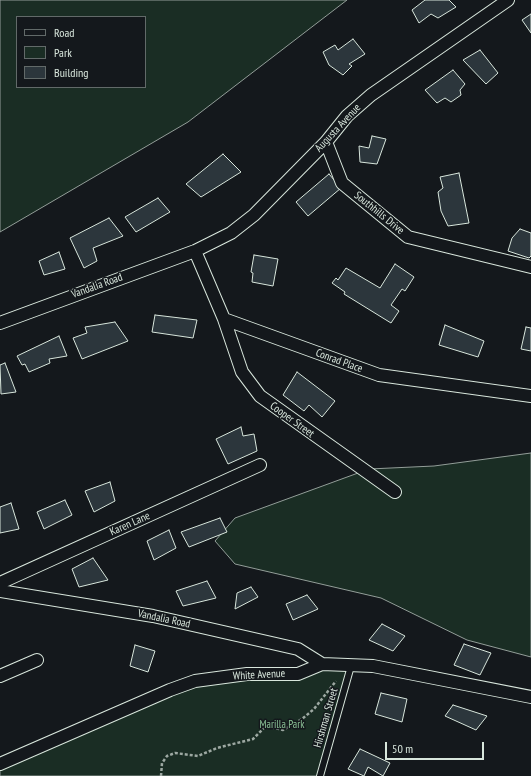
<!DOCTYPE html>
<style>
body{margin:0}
#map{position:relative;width:531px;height:776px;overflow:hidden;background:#14181c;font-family:"PT Sans Narrow",sans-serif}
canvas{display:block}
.legend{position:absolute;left:16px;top:16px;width:130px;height:72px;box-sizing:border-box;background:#14181c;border:1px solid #626a69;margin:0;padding:5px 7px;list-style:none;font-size:12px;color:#d8e6dc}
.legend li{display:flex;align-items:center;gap:8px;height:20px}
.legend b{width:20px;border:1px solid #626a69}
.scale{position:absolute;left:385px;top:742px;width:99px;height:18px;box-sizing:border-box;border:2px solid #d8e6dc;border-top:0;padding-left:5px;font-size:12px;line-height:14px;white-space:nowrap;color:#d8e6dc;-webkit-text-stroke:3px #14181c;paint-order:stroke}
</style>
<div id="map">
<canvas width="531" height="776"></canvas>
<ul class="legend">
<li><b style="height:5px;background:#14181c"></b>Road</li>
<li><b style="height:11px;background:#1a2d24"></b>Park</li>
<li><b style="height:11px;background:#2c363c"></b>Building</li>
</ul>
<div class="scale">50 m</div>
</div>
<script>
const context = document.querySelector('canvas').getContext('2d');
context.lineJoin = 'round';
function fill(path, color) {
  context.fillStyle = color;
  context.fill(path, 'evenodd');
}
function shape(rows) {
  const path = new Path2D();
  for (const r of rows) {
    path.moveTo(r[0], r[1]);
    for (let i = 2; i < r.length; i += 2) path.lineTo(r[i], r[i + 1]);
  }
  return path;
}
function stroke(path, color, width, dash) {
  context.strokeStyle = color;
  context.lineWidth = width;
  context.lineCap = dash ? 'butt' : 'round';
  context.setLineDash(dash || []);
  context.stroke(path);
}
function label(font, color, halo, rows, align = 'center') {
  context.font = font + ' "PT Sans Narrow",sans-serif';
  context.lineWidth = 3;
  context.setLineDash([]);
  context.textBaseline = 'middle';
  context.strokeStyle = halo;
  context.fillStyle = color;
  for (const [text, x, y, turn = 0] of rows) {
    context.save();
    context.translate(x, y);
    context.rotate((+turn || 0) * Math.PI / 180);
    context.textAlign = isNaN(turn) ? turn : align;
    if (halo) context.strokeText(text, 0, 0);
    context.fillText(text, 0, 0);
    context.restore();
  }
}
const green = shape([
 [0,0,347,0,188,122,0,232,0,0],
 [17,17,145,17,145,87,17,87,17,17],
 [531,453,531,657,467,640,381,598,235,564,215,541,235,518,369,469,434,466,531,453],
 [321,664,351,667,321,776,0,776,0,764,195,681,298,674,321,664]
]);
const building = shape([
 [425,0,449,0,456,7,438,18,431,14,419,23,412,10,425,0],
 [531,14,531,33,522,20,531,14],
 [353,39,365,54,349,64,352,66,343,75,329,65,323,52,335,45,338,50,353,39],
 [480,50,498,73,486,84,463,60,480,50],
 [453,70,465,84,460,90,461,95,451,102,445,98,437,103,425,90,453,70],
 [372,136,386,139,377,164,360,162,359,146,369,148,372,136],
 [223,154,241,172,201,197,186,184,223,154],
 [459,173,469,223,448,226,441,211,438,192,443,188,440,177,459,173],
 [329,174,341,188,308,216,296,202,329,174],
 [158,198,170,212,136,232,125,217,158,198],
 [109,218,123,236,93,248,97,261,84,268,70,238,109,218],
 [520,229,531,233,531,256,529,258,508,251,512,238,520,229],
 [59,252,65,269,44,275,39,261,59,252],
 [254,255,278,259,273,286,252,282,253,273,251,272,254,255],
 [395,264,414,277,405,291,402,289,391,305,399,311,391,323,344,294,345,292,332,283,336,278,338,280,346,268,380,288,395,264],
 [155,315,197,320,193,338,152,332,155,315],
 [115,322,128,341,82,359,73,338,87,333,85,327,115,322],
 [445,325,484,341,478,357,439,345,445,325],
 [526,327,531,328,531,351,521,349,526,327],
 [59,336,67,356,49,359,50,363,29,372,25,364,22,365,17,356,59,336],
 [5,363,16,392,1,394,0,365,5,363],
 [297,372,335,401,322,417,309,405,304,411,283,395,297,372],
 [241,427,243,436,254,434,257,451,228,464,216,439,241,427],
 [110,482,115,501,94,512,85,491,110,482],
 [65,500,72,515,44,529,37,512,65,500],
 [11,503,19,529,0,533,0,507,11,503],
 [220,518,227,532,189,547,181,532,220,518],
 [169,530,176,548,154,560,147,541,169,530],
 [93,558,108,580,79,587,72,569,93,558],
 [207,581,216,598,183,606,176,591,207,581],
 [251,587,258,597,235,609,237,593,251,587],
 [307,595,318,609,293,620,286,604,307,595],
 [382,624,405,636,393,651,369,640,382,624],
 [464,644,491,653,480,675,454,665,464,644],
 [135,645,155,651,148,672,130,666,135,645],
 [381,693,407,699,402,722,375,714,381,693],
 [453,705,487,716,476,730,445,716,453,705],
 [360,749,390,763,383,776,368,767,364,776,348,769,360,749]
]);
const path = shape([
 [161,776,162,763,167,756,175,753,198,756,217,748,253,739,266,726,283,730,302,719,314,709,336,681]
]);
const lane = shape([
 [320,776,351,666]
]);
const street = shape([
 [326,142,342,183,408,237,531,267],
 [195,251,224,319,379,375,531,396],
 [224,319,242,372,260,396,395,492],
 [0,323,195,251,231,233,254,215,326,142,347,116,371,95,508,0],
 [0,583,260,465],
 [0,591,153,616,298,649,322,664],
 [0,676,37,660],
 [0,764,170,690,195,681,247,674,298,674,322,664,373,666,531,697]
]);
const streetNames = [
 ["Augusta Avenue",338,128,-47],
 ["Southhills Drive",379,213,39],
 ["Vandalia Road",97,286,-20],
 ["Conrad Place",339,361,20],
 ["Cooper Street",292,420,36],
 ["Karen Lane",130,524,-24],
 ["Vandalia Road",164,619,12],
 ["White Avenue",259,675,-3],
 ["Hirshman Street",326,718,-74]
];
const parkNames = [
 ["Marilla Park",282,725]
];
fill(green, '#1a2d24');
stroke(green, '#939e99', 1);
fill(building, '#2c363c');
stroke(building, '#d8e6dc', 1);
stroke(lane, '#d8e6dc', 8);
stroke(street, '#d8e6dc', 14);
stroke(path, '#9da8a2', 2.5, [3, 2]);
stroke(lane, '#14181c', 6);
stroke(street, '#14181c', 12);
label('11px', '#d8e6dc', '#14181c', streetNames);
label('11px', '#8ac095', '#14181c', parkNames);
</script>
